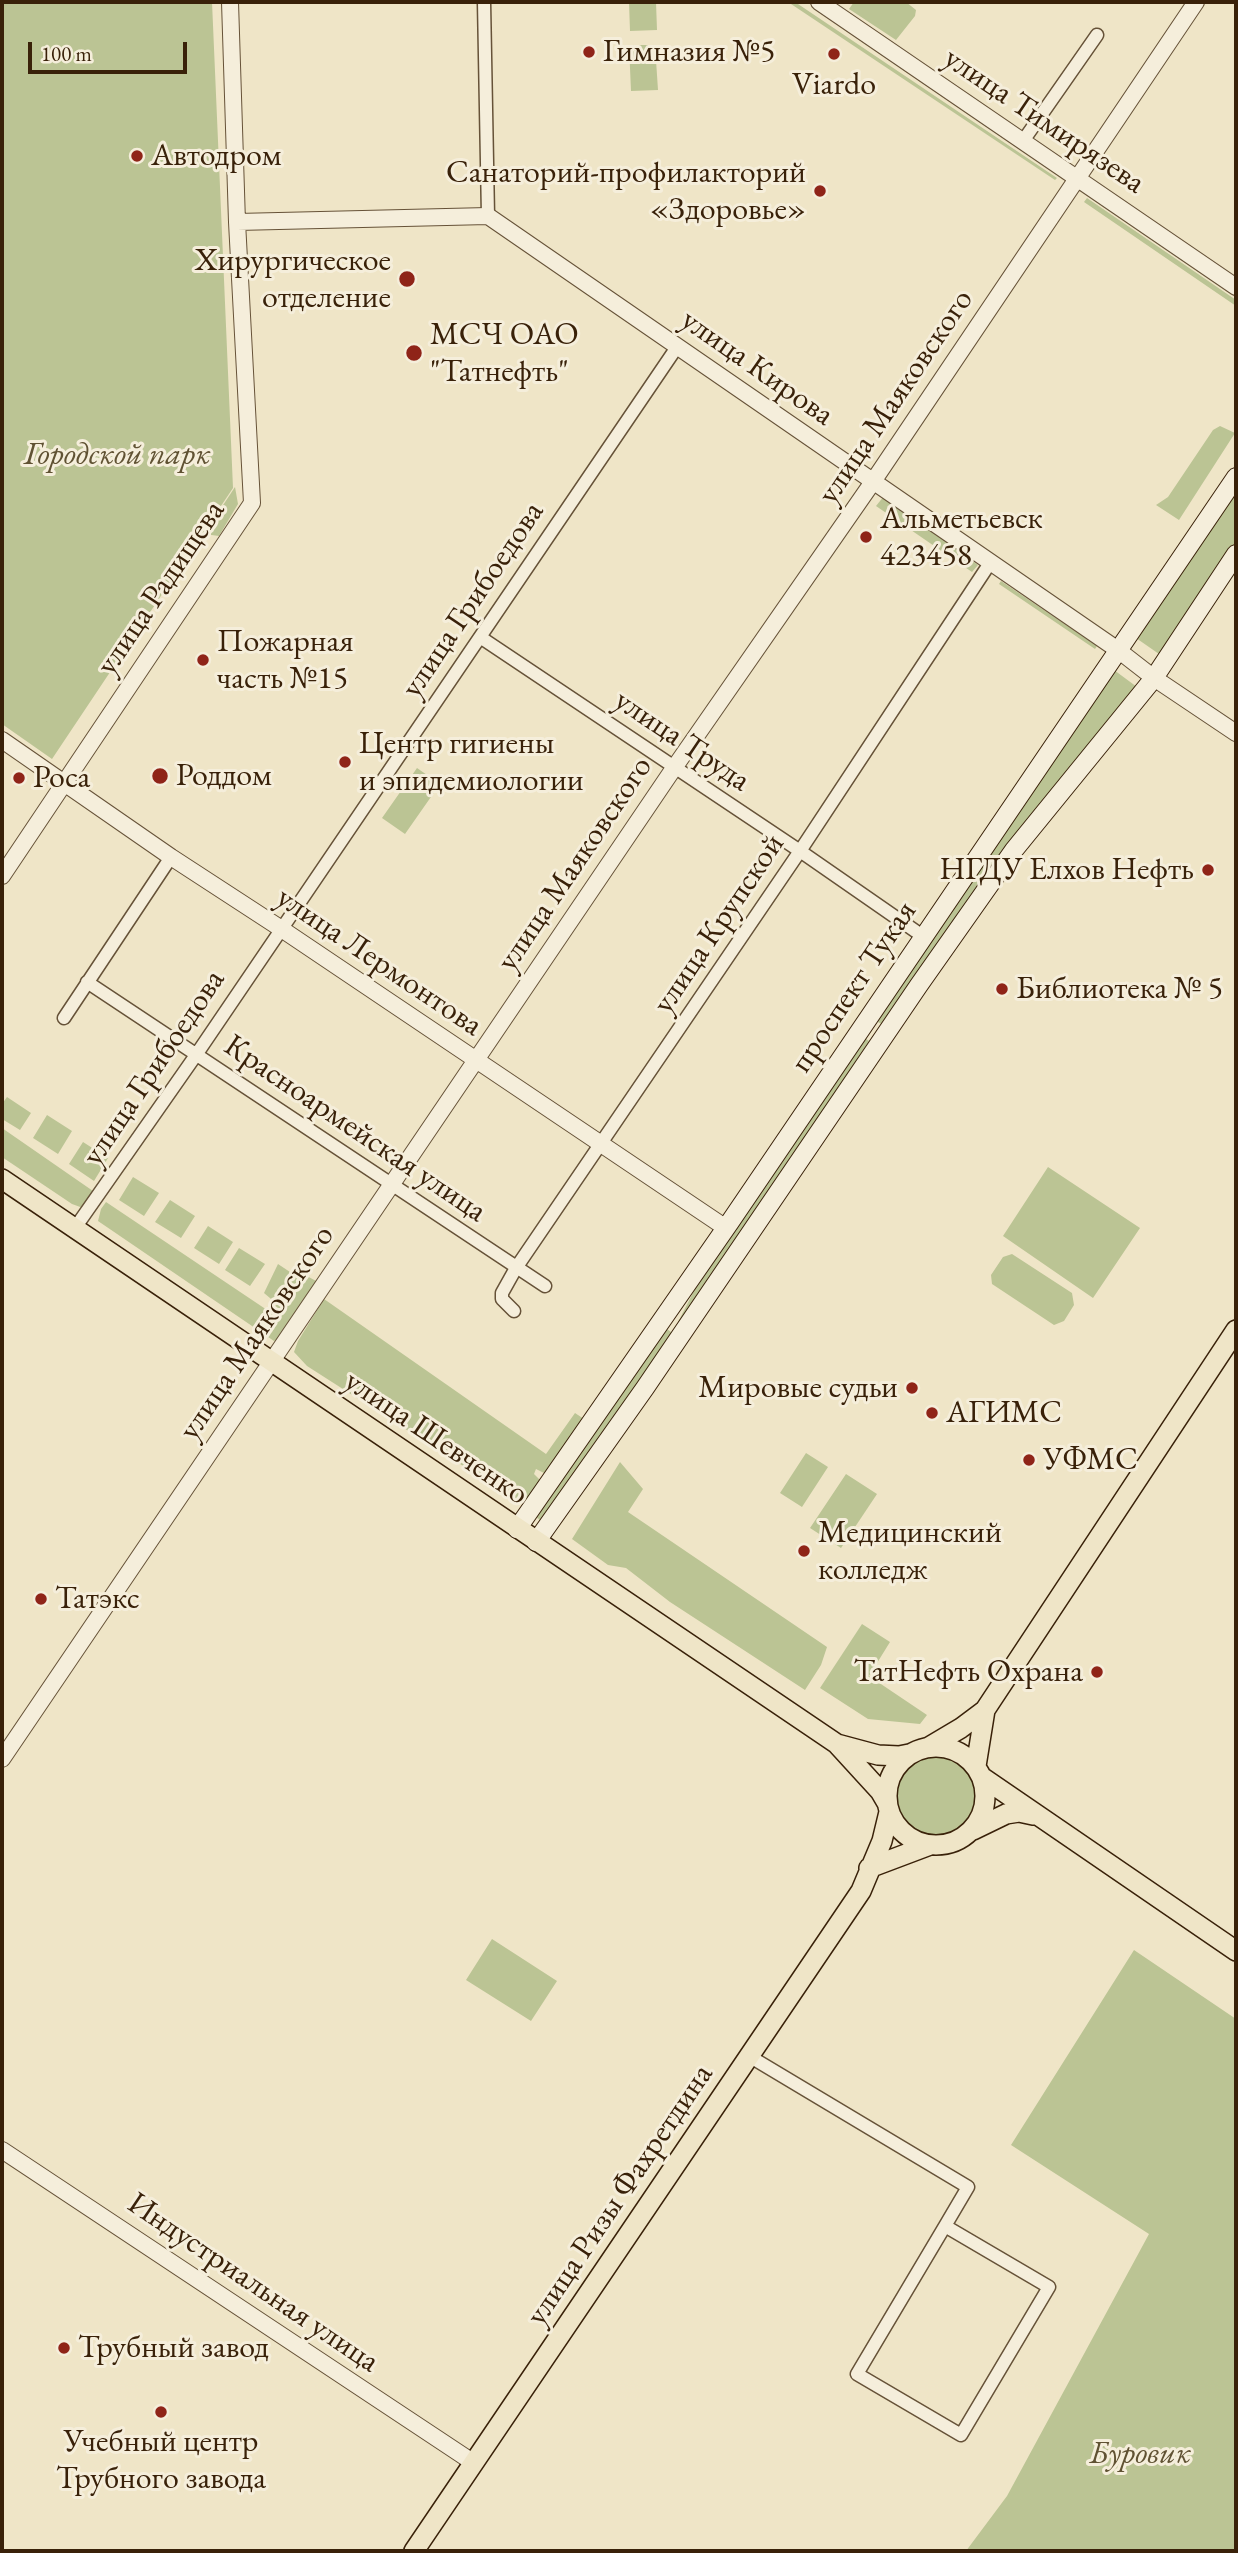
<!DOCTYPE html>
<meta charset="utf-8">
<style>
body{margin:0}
#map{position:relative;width:1238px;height:2553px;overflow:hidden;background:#efe5c7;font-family:"EB Garamond",serif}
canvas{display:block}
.frame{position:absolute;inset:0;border:4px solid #392109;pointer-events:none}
.scale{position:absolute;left:28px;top:42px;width:159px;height:32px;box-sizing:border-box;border:4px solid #392109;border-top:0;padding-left:9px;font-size:21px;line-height:24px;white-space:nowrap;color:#392109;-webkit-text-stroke:5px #f5eedb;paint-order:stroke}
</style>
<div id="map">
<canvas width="1238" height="2553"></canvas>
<div class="frame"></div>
<div class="scale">100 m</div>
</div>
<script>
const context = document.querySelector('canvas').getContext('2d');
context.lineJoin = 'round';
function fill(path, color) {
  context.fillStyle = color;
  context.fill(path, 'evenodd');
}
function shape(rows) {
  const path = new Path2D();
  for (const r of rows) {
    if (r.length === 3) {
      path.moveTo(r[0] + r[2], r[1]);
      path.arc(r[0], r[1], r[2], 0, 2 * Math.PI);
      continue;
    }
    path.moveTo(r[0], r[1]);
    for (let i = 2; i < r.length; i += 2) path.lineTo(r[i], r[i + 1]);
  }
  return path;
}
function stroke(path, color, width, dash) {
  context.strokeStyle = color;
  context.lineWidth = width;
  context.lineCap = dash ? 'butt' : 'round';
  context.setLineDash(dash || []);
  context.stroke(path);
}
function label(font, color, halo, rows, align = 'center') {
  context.font = font + ' "EB Garamond",serif';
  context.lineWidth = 6;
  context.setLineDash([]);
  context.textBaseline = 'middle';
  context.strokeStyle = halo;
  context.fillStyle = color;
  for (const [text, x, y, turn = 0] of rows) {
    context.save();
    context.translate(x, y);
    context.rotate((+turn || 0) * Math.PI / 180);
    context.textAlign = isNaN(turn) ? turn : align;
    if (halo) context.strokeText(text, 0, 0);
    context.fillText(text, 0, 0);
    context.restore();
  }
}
const green = shape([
 [2,2,212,2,233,488,52,759,2,724],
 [629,2,656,2,657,30,630,31],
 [788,2,795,2,1057,178,1055,180],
 [854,2,906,2,916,10,915,16,896,40,849,9],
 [629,45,655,45,658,90,631,91],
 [1087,198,1236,300,1236,306,1084,202],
 [1220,426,1235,433,1179,520,1156,505,1168,497,1213,430],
 [235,487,238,504,219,536,204,534],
 [1236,491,1236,541,1159,654,1136,638],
 [884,496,978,565,972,572,876,506],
 [1001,581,1097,646,1095,649,999,584],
 [1114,670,1137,687,883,1025,873,1019],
 [417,768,440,784,405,834,382,818],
 [861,1035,869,1041,682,1325,678,1322,716,1248],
 [7,1097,31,1113,20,1130,2,1119,2,1104],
 [47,1115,72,1131,58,1154,33,1138],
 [2,1128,93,1191,90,1202,83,1208,72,1204,2,1157],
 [83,1142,108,1158,94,1181,69,1164],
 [1048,1167,1140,1228,1093,1298,1003,1236],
 [133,1177,159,1193,144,1216,119,1200],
 [170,1200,195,1216,181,1238,155,1222],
 [106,1202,270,1312,277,1304,264,1293,278,1264,296,1276,305,1275,318,1282,280,1338,274,1341,98,1221,101,1209],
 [208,1226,233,1242,219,1264,194,1248],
 [239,1248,265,1264,250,1286,225,1270],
 [1012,1254,1072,1293,1074,1305,1064,1321,1054,1325,992,1284,991,1275,1003,1257],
 [324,1299,546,1454,575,1413,584,1419,546,1474,536,1469,534,1474,542,1482,531,1498,521,1503,307,1366,294,1352,298,1341],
 [667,1329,675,1335,540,1520,536,1517,537,1512],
 [806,1453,828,1467,802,1507,780,1493],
 [620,1462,643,1489,628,1512,827,1647,821,1665,805,1690,670,1602,626,1568,608,1565,572,1539],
 [846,1474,877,1494,841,1548,810,1528],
 [862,1624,890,1642,869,1676,927,1715,920,1724,868,1719,820,1688],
 [936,1795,43],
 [492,1939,557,1981,531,2021,466,1980],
 [1134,1950,1236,2019,1236,2551,966,2551,1007,2496,1149,2234,1011,2145]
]);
const minor = shape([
 [484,2,488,216],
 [1023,141,1097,35],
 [480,637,800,851,924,937],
 [87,982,545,1286],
 [64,1018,171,857],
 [75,1228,196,1055,677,347],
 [514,1311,502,1299,502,1293,516,1268,800,851,990,563],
 [749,2056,968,2187,945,2226,857,2374,961,2435,1049,2287,945,2226]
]);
const tertiary = shape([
 [819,2,1236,287],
 [237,222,488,216,1118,650,1154,678,1236,733],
 [2,740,171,857,280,928,726,1228],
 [2,876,252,503,237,222,230,2],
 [2,1759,674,768,870,486,1196,2],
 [2,2150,474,2463]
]);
const secondary = shape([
 [517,1529,730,1222,1236,477],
 [536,1542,645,1388,919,985,1014,850,1154,678,1236,554]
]);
const primary = shape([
 [2,1179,837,1744,880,1791,887,1803],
 [837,1744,878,1755,899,1756,909,1754],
 [936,1796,49],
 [929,1747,961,1728,985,1710,1236,1330],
 [976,1766,985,1710],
 [982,1777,1236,1951],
 [973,1830,1006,1814,1019,1812,1033,1815],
 [869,1868,930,1845],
 [414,2551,861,1891,882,1841,889,1812]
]);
const markers = [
 [589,52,7,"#8f2418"],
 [834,54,7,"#8f2418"],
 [137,156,7,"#8f2418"],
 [820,191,7,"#8f2418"],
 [407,279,9,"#8f2418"],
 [414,353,9,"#8f2418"],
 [866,537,7,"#8f2418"],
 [203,660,7,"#8f2418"],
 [345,762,7,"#8f2418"],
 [160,776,9,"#8f2418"],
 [19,778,7,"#8f2418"],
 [1208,870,7,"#8f2418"],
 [1002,989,7,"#8f2418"],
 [912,1388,7,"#8f2418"],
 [932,1413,7,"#8f2418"],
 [1029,1460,7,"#8f2418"],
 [804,1551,7,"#8f2418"],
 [41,1599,7,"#8f2418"],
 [1097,1672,7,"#8f2418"],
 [64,2348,7,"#8f2418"],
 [161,2412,7,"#8f2418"]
];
const poiNames = [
 ["Гимназия №5",603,52],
 ["Viardo",834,85,"center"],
 ["Автодром",151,156],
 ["Санаторий-профилакторий",806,173,"right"],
 ["«Здоровье»",806,210,"right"],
 ["Хирургическое",391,261,"right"],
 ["отделение",391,298,"right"],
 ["МСЧ ОАО",430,335],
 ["\"Татнефть\"",430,372],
 ["Альметьевск",880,519],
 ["423458",880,556],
 ["Пожарная",217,642],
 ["часть №15",217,679],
 ["Центр гигиены",359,744],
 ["и эпидемиологии",359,781],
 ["Роддом",176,776],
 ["Роса",33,778],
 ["НГДУ Елхов Нефть",1194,870,"right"],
 ["Библиотека № 5",1016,989],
 ["Мировые судьи",898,1388,"right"],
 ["АГИМС",946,1413],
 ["УФМС",1043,1460],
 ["Медицинский",818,1533],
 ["колледж",818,1570],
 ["Татэкс",55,1599],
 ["ТатНефть Охрана",1083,1672,"right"],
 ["Трубный завод",78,2348],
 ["Учебный центр",161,2442,"center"],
 ["Трубного завода",161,2479,"center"]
];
const streetNames = [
 ["улица Тимирязева",1044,121,34],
 ["улица Кирова",757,368,35],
 ["улица Маяковского",896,397,-56],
 ["улица Радищева",161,588,-56],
 ["улица Грибоедова",473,600,-56],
 ["улица Труда",682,741,34],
 ["улица Маяковского",575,864,-56],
 ["улица Крупской",719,924,-56],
 ["улица Лермонтова",379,962,34],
 ["проспект Тукая",854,987,-56],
 ["улица Грибоедова",154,1068,-56],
 ["Красноармейская улица",355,1129,34],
 ["улица Маяковского",257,1333,-56],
 ["улица Шевченко",436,1438,34],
 ["улица Ризы Фахретдина",620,2195,-56],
 ["Индустриальная улица",253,2283,34]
];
const parkNames = [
 ["Городской парк",117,455],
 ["Буровик",1140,2454]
];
fill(green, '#bbc494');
stroke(minor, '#665238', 15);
stroke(tertiary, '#665238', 18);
stroke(secondary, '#392109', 20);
stroke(primary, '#392109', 22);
stroke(minor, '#f5eedb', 12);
stroke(tertiary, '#f5eedb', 16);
stroke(secondary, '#f5eedb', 18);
stroke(primary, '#efe5c7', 19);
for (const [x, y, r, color] of markers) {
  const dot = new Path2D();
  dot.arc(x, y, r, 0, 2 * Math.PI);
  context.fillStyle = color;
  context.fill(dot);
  stroke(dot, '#f5eedb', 2.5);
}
label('32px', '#392109', '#f5eedb', poiNames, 'left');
label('32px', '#392109', '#f5eedb', streetNames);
label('italic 32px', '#605233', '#f5eedb', parkNames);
</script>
